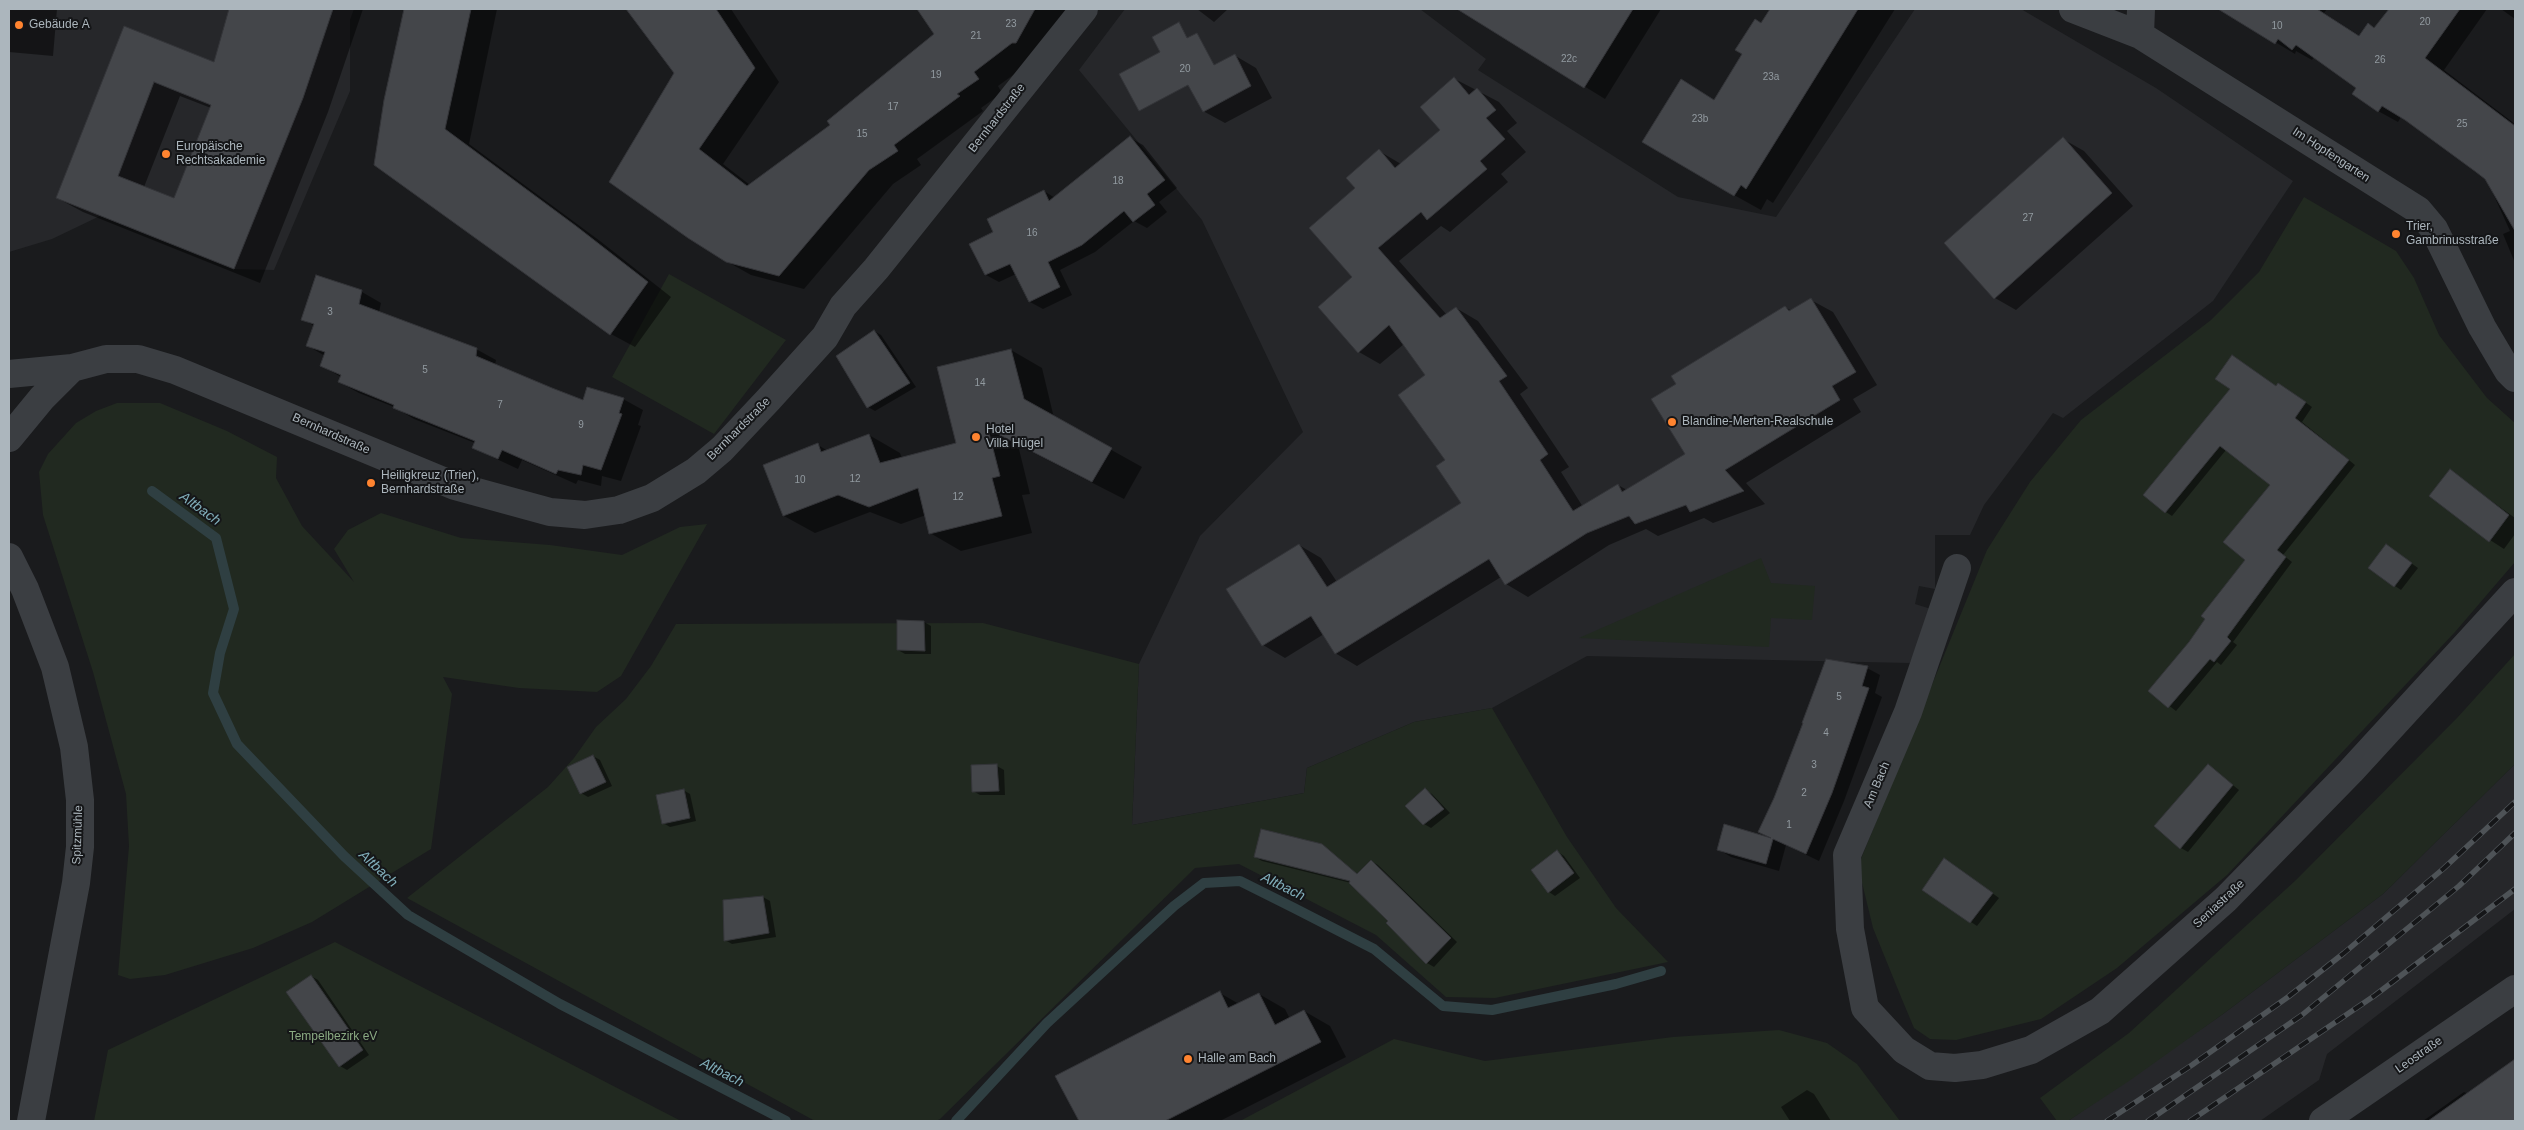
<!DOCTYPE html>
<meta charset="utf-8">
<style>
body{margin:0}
#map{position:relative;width:2524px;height:1130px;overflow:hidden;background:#1a1b1d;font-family:Arial,sans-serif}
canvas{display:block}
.frame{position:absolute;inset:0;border:10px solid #acb6bd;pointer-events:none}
</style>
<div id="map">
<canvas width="2524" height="1130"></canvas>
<div class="frame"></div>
</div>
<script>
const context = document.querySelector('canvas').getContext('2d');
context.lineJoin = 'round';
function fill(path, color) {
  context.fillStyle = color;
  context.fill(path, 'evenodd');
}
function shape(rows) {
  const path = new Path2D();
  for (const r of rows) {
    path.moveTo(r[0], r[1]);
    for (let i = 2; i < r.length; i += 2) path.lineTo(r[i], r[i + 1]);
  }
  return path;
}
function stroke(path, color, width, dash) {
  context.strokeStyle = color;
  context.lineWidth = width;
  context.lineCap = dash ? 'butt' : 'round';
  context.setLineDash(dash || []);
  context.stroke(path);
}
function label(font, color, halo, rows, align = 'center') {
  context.font = font + ' Arial,sans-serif';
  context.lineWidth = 4;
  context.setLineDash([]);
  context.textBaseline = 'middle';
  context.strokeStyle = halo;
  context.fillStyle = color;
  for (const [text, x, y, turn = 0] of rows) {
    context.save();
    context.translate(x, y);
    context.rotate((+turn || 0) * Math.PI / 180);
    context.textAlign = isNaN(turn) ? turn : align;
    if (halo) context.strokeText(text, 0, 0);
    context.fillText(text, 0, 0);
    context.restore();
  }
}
const built = shape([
 [9,9,354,9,350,20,350,91,274,270,234,269,100,216,52,239,9,252],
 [1125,9,1420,9,1486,59,1478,70,1678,197,1776,217,1915,9,2021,9,2156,88,2293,181,2213,301,2063,418,2053,413,1984,505,1970,535,1935,535,1935,589,1919,586,1915,604,1931,609,1910,663,1587,656,1492,708,1414,722,1307,768,1304,793,1132,825,1139,664,1200,536,1303,432,1202,220,1079,70],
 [2515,764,2515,909,2327,1054,2319,1080,2260,1121,2068,1121,2223,1014,2383,894]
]);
const green = shape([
 [2304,197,2396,251,2414,278,2439,335,2487,398,2515,423,2515,562,2455,632,2227,875,2117,968,2041,1019,1956,1040,1930,1039,1914,1028,1901,997,1873,928,1858,866,1987,550,2030,482,2081,420,2211,320,2259,272],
 [669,274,786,340,714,434,612,377],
 [117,403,160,403,227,431,277,457,276,478,302,526,354,582,334,549,348,530,381,513,461,538,550,545,622,555,680,527,707,524,621,676,597,692,519,688,443,677,452,694,431,849,312,922,253,948,165,975,130,979,118,975,129,846,126,794,93,672,43,515,39,472,48,454,76,423,96,411],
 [1761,558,1771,583,1815,586,1812,620,1771,618,1769,647,1579,638],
 [983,623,1139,664,1132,825,1304,793,1307,768,1414,722,1492,708,1567,837,1616,908,1668,962,1495,998,1446,997,1376,935,1239,864,1195,868,940,1119,936,1121,815,1121,407,898,548,787,574,758,596,727,626,699,651,666,676,624],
 [2515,654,2515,764,2383,894,2223,1014,2129,1081,2068,1121,2057,1121,2040,1098,2129,1033,2296,880,2457,718],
 [335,942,681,1121,94,1121,108,1050],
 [1779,1030,1827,1043,1857,1064,1900,1121,1240,1121,1394,1039,1485,1061,1673,1037]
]);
const shadow = shape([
 [9,9,57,9,53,56,9,52],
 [229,9,363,9,328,112,260,283,83,212,57,198,125,28,215,64],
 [180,96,211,108,175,199,144,187],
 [405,9,497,9,469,144,600,241,671,297,635,347,611,334,385,99],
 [630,9,731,9,779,82,723,164,750,185,832,125,942,30,954,9,1067,9,1042,54,998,86,1002,93,981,108,983,111,917,159,921,165,893,184,804,289,751,275,726,261,676,73],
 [1197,9,1228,9,1214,22],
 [1459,9,1661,9,1605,99],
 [1771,9,1895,9,1773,203,1767,199,1761,210,1734,195,1714,101],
 [2229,9,2327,9,2324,13,2360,36,2376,29,2390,9,2487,9,2444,70,2515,124,2515,263,2503,234,2510,231,2486,178,2401,117,2398,122,2378,111,2358,88,2314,57,2312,60,2296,51,2295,54,2227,13],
 [2501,9,2515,9,2515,19],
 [1234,55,1256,68,1272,98,1225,123,1203,111],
 [1455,79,1499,102,1517,123,1507,131,1526,152,1501,174,1508,182,1450,232,1441,226,1399,261,1447,315,1456,308,1478,321,1528,388,1520,394,1569,467,1561,472,1583,507,1618,485,1627,490,1686,454,1678,384,1785,307,1792,311,1811,300,1833,312,1877,385,1853,399,1861,412,1746,483,1765,504,1713,523,1704,518,1658,536,1646,529,1609,545,1528,597,1506,584,1501,577,1357,666,1335,653,1324,634,1285,658,1263,645,1228,590,1299,545,1321,558,1337,582,1463,503,1447,460,1427,375,1404,344,1380,364,1359,352,1354,277,1356,188,1379,151,1401,164,1441,130],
 [1130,138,1143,145,1177,188,1159,202,1167,212,1147,228,1134,221,1095,252,1060,270,1072,295,1043,309,1030,302,1016,274,999,282,986,275,995,232,1044,191,1055,198],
 [2063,139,2084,151,2133,206,2016,310,1995,298],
 [362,292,381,303,379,312,476,349,496,360,495,365,584,401,623,399,643,410,638,425,641,426,621,481,602,476,601,486,578,480,576,484,522,460,518,469,473,448,475,443,414,419,394,407,359,393,339,382,341,377,322,366,325,356,308,346,314,326,303,319],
 [874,331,881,335,916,387,875,411,868,407,837,356],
 [1011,350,1042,368,1054,418,1142,467,1124,499,1018,445,1030,494,1022,495,1032,533,961,551,930,533,926,515,901,524,870,512,815,533,784,516,818,445,828,451,869,435,900,453,902,458,957,444],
 [2233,356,2277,387,2285,388,2312,407,2302,422,2355,465,2283,555,2292,562,2233,642,2237,645,2221,665,2217,662,2176,711,2150,691,2190,643,2247,560,2271,485,2226,450,2172,516,2166,512,2232,389],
 [2450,471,2515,518,2515,534,2504,549,2490,540],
 [2393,550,2418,568,2401,590,2395,586],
 [924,622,931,626,931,654,905,654,898,650],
 [1867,668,1880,675,1875,693,1882,697,1844,801,1819,861,1786,845,1779,871,1731,857,1718,849,1772,838,1759,831],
 [593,756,600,760,612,786,588,797,581,793],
 [997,766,1004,770,1005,795,980,795,973,791],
 [2209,766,2239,790,2188,852,2181,848],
 [683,790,690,794,696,821,670,827,663,823],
 [1425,790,1432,794,1450,813,1431,828,1424,824],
 [1322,845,1358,875,1371,861,1378,865,1457,942,1434,967,1427,963,1390,921,1351,883,1262,861,1255,857],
 [1558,852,1564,856,1580,878,1555,896,1549,892],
 [1951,863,1999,898,1977,926,1971,922],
 [763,897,770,901,776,937,732,944,725,940],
 [311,976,318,980,369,1055,347,1070,340,1066],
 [1220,993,1239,1004,1259,994,1285,1009,1290,1019,1304,1011,1330,1026,1346,1057,1220,1121,1080,1121,1057,1076],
 [2515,1060,2515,1121,2423,1121,2464,1092,2468,1094],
 [1807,1090,1814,1094,1831,1121,1790,1121,1781,1107]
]);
const stream = shape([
 [152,491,216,538,234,609,220,653,213,693,237,744,344,856,408,915,560,1004,786,1121],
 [956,1121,1047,1023,1174,906,1204,883,1240,881,1294,908,1374,949,1443,1006,1492,1010,1616,984,1661,971]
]);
const building = shape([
 [229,9,333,9,303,98,234,269,56,198,124,26,214,62,229,9],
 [154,82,211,105,174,198,118,176,154,82],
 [404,9,471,9,445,129,576,226,648,282,610,335,374,165,384,100,404,9],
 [626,9,716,9,755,68,699,149,747,186,830,125,827,121,934,34,917,9,1035,9,1016,43,1012,43,974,72,979,79,957,94,960,96,894,145,898,151,869,170,779,276,726,262,688,238,609,182,674,73,626,9],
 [1457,9,1633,9,1584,88,1457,9],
 [1770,9,1858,9,1746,189,1741,185,1734,196,1642,142,1681,79,1714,100,1742,54,1735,50,1755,19,1761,23,1770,9],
 [2218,9,2317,9,2359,36,2368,23,2374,28,2389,9,2460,9,2425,58,2515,126,2515,231,2485,179,2476,172,2405,120,2382,106,2378,112,2352,94,2356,88,2296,45,2292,50,2278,39,2275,44,2218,9],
 [1179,22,1187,38,1197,33,1214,65,1235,54,1251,86,1203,112,1188,85,1139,111,1119,74,1160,52,1152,37,1179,22],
 [1454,77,1469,95,1477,88,1496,110,1486,118,1505,139,1480,161,1487,169,1427,220,1421,212,1378,248,1440,318,1456,307,1507,376,1499,381,1548,454,1540,460,1573,511,1618,484,1622,492,1685,454,1651,399,1676,384,1671,376,1785,306,1789,311,1811,298,1856,372,1832,386,1840,400,1725,470,1744,491,1690,512,1686,505,1635,524,1629,516,1587,533,1505,585,1489,559,1335,654,1311,616,1262,646,1226,589,1299,544,1327,587,1461,503,1436,466,1445,460,1398,395,1425,375,1389,325,1358,353,1318,307,1352,277,1309,228,1355,188,1346,178,1379,149,1395,168,1440,130,1420,107,1454,77],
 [1130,136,1165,180,1147,194,1155,205,1133,222,1124,211,1082,245,1048,262,1060,287,1029,302,1010,264,985,275,969,244,993,232,987,219,1044,190,1049,201,1130,136],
 [2063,137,2112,193,1994,299,1944,243,2063,137],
 [316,275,362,290,359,304,477,348,476,356,552,388,583,400,587,387,624,398,619,413,622,414,601,470,583,465,581,475,558,470,556,474,502,450,498,459,472,448,475,441,393,408,394,405,338,382,341,375,320,366,325,352,306,346,314,324,301,320,316,275],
 [874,330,910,383,867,408,836,356,874,330],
 [1011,349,1024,399,1112,448,1092,482,988,429,1000,476,992,478,1002,516,929,534,918,488,869,507,838,495,783,516,763,465,818,443,821,452,869,434,880,463,956,443,937,367,1011,349],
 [2232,355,2276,386,2278,383,2306,402,2295,418,2349,460,2277,550,2286,557,2227,637,2231,641,2214,662,2210,659,2168,708,2148,691,2189,642,2205,619,2201,616,2245,560,2223,542,2270,485,2220,446,2165,513,2143,495,2230,389,2215,379,2232,355],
 [2450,469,2509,515,2489,542,2429,496,2450,469],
 [2386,544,2412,563,2394,587,2368,568,2386,544],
 [897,620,924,621,925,651,897,650,897,620],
 [1826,659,1868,666,1862,686,1869,688,1832,793,1806,854,1773,839,1766,864,1717,850,1724,824,1771,838,1758,832,1774,798,1803,723,1802,723,1826,659],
 [593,755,606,782,580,794,567,767,593,755],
 [997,764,999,791,972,792,971,765,997,764],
 [2208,764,2233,785,2180,849,2154,826,2208,764],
 [1425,788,1444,809,1423,825,1405,806,1425,788],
 [684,789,690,818,662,824,656,795,684,789],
 [1261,829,1322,844,1357,874,1371,860,1451,938,1426,964,1386,923,1388,921,1349,883,1350,881,1254,857,1261,829],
 [1557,850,1574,873,1548,893,1531,870,1557,850],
 [1944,858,1993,893,1970,923,1922,890,1944,858],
 [763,896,769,933,724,941,723,900,763,896],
 [311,975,363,1050,339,1067,286,992,311,975],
 [1220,991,1228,1008,1259,993,1275,1025,1304,1010,1321,1042,1165,1121,1079,1121,1055,1076,1220,991],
 [2515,1059,2515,1121,2428,1121,2515,1059]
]);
const minor = shape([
 [2073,9,2140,35,2418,210,2434,229,2482,327,2508,371,2515,378],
 [2140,35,2141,9],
 [9,374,72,368,106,359,138,359,175,370,455,486,550,512,585,515,619,510,652,498,696,471,722,449,769,399,825,337,843,306,876,269,1084,9],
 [9,438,42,398,72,368],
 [9,557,25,589,55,667,74,747,80,800,80,847,76,883,31,1121],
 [1957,568,1908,712,1847,855,1850,929,1865,1008,1904,1050,1930,1066,1955,1068,1982,1065,2031,1050,2100,1011,2226,899,2351,771,2515,592],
 [2323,1121,2515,989]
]);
const rail = shape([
 [2107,1121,2192,1065,2288,997,2344,953,2443,869,2515,802],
 [2148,1121,2302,1015,2459,886,2515,833],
 [2190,1121,2374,996,2515,889]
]);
const markers = [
 [19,25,5,"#ff8430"],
 [166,154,5,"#ff8430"],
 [2396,234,5,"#ff8430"],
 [1672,422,5,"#ff8430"],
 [976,437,5,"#ff8430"],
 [371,483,5,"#ff8430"],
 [1188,1059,5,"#ff8430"]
];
const numberNames = [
 ["20",2425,22],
 ["23",1011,24],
 ["10",2277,26],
 ["21",976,36],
 ["22c",1569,59],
 ["26",2380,60],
 ["20",1185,69],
 ["19",936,75],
 ["23a",1771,77],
 ["17",893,107],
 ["23b",1700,119],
 ["25",2462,124],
 ["15",862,134],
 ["18",1118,181],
 ["27",2028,218],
 ["16",1032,233],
 ["3",330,312],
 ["5",425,370],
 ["14",980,383],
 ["7",500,405],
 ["9",581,425],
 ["12",855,479],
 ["10",800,480],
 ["12",958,497],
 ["5",1839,697],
 ["4",1826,733],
 ["3",1814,765],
 ["2",1804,793],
 ["1",1789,825]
];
const poiNames = [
 ["Gebäude A",29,25],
 ["Europäische",176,147],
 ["Rechtsakademie",176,161],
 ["Trier,",2406,227],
 ["Gambrinusstraße",2406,241],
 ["Blandine-Merten-Realschule",1682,422],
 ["Hotel",986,430],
 ["Villa Hügel",986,444],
 ["Heiligkreuz (Trier),",381,476],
 ["Bernhardstraße",381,490],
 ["Halle am Bach",1198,1059]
];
const streetNames = [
 ["Bernhardstraße",997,118,-52],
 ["Im Hopfengarten",2331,155,33],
 ["Bernhardstraße",739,429,-45],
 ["Bernhardstraße",331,434,24],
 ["Am Bach",1877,785,-67],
 ["Spitzmühle",78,835,-88],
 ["Seniastraße",2219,904,-43],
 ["Leostraße",2419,1055,-35]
];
const parkNames = [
 ["Tempelbezirk eV",333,1037]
];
const waterNames = [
 ["Altbach",200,509,36],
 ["Altbach",378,869,43],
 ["Altbach",1283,887,26],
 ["Altbach",722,1073,27]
];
fill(built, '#26272a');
fill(green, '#212920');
fill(shadow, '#0007');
stroke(stream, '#2f3f42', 10);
fill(building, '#44464a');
stroke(building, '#343539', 1);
stroke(minor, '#3b3e42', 28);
stroke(rail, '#4e5357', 5.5);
stroke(rail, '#151618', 4, [11]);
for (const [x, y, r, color] of markers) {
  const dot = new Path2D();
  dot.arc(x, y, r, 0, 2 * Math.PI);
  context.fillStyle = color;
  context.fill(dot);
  stroke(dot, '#151618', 2);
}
label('10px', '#929aa0', null, numberNames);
label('12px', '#acb6bd', '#151618', poiNames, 'left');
label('12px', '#acb6bd', '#151618', streetNames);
label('12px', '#8aa982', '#151618', parkNames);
label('italic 14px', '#81aeba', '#151618', waterNames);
</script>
